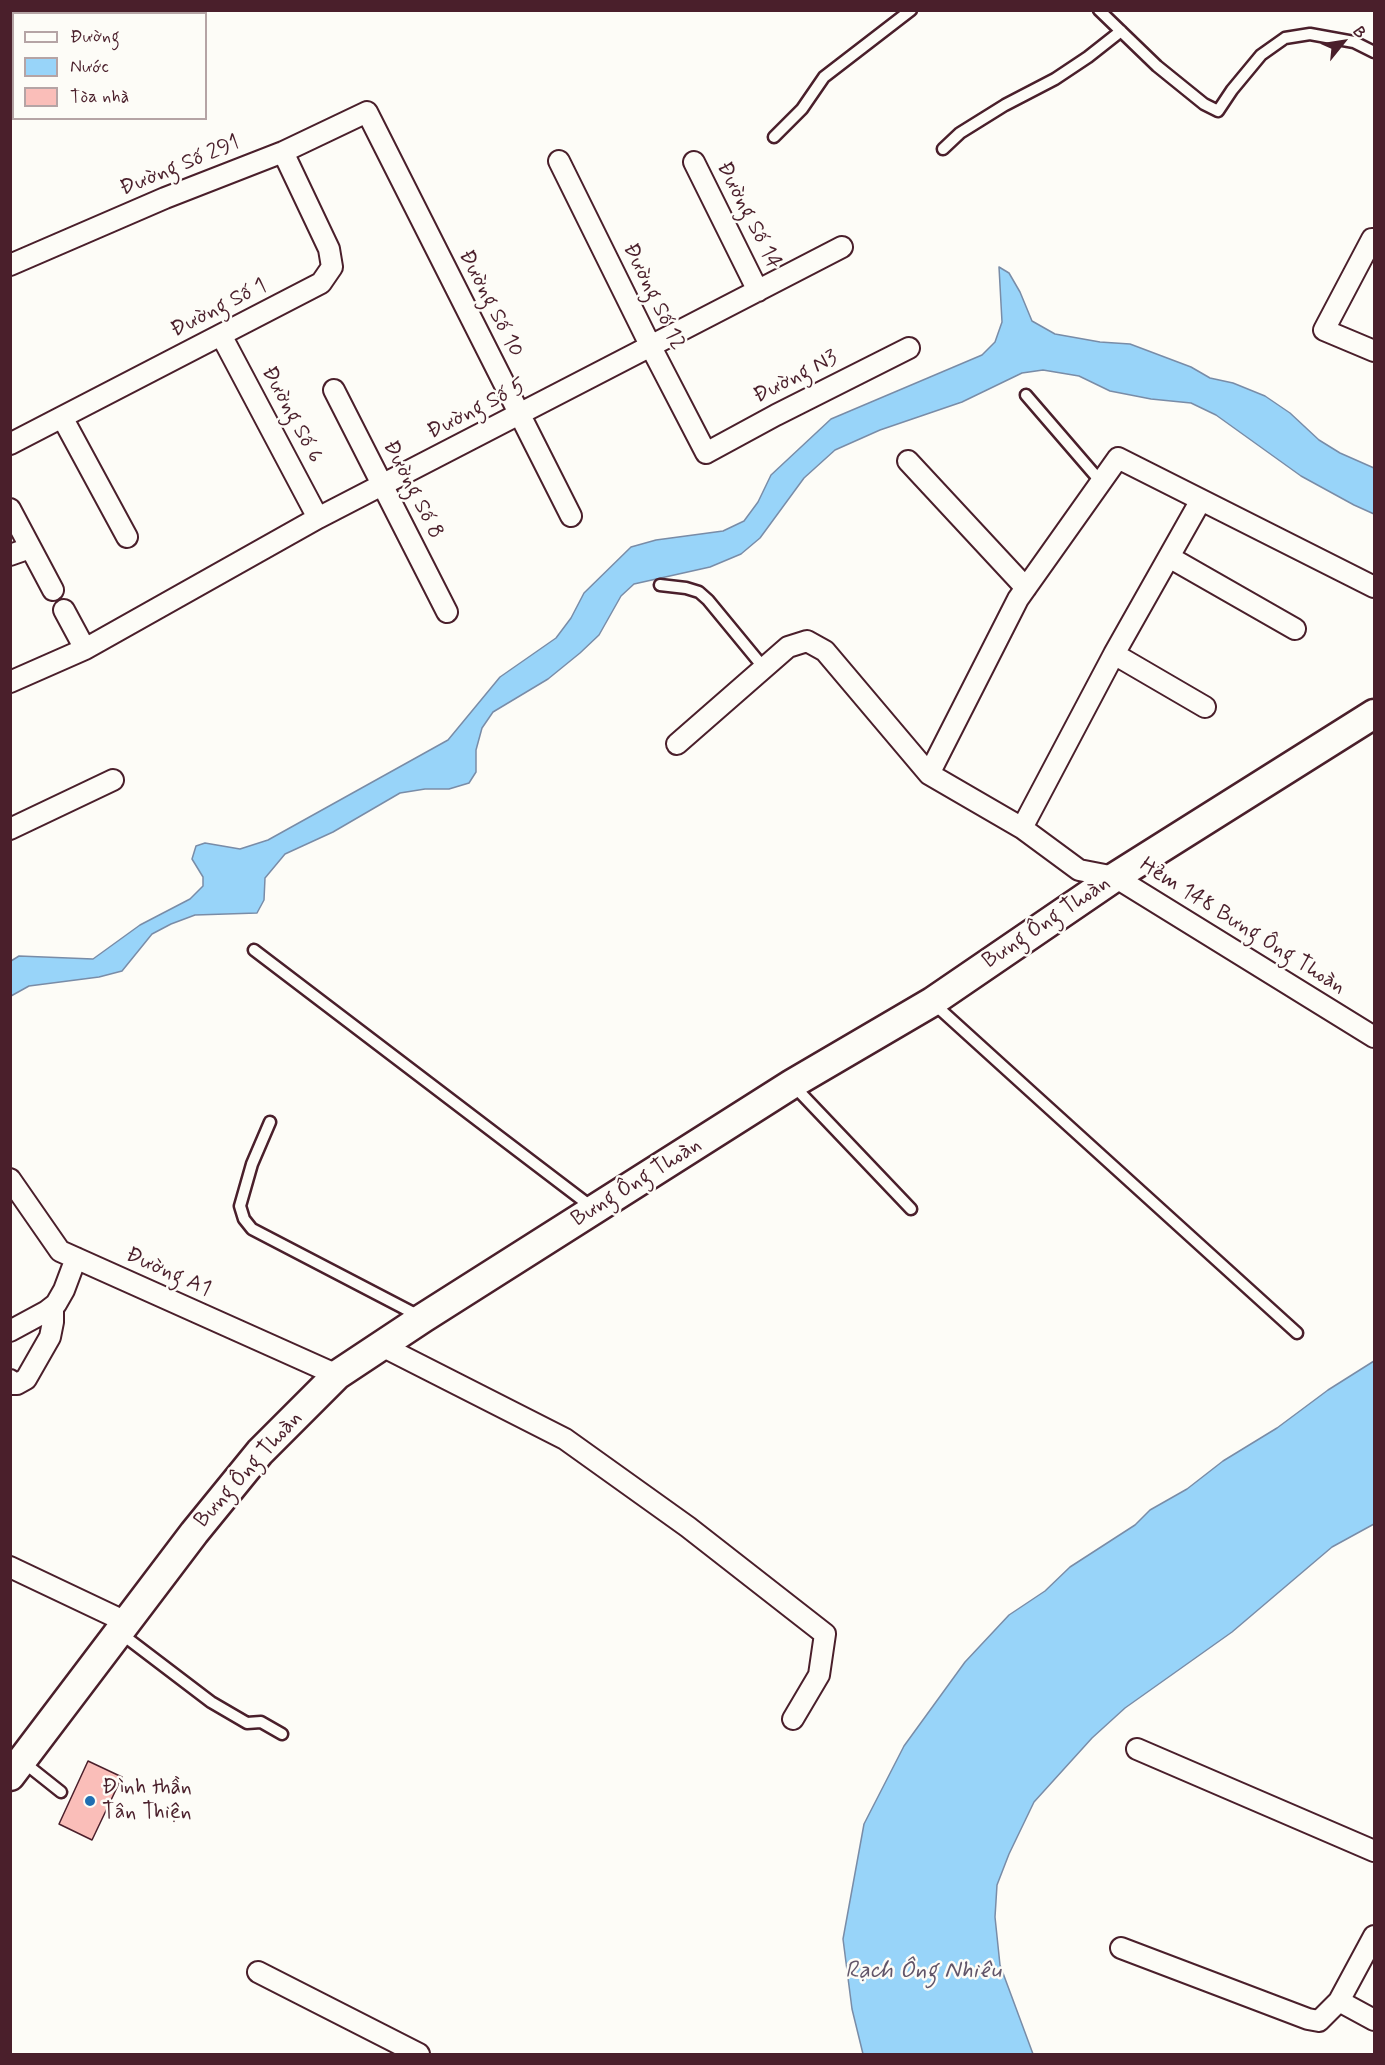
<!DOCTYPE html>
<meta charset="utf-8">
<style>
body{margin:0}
#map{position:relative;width:1385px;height:2065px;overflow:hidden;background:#fdfcf7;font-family:Mynerve,sans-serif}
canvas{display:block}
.frame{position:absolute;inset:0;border:12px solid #4a1f2b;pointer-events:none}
.legend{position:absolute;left:12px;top:12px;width:195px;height:108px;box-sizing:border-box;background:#fdfcf7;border:2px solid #b5a4a5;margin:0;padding:8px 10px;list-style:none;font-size:18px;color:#4a1f2b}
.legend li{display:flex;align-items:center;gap:12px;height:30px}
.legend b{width:30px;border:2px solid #b5a4a5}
.north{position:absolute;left:1313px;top:12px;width:60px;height:60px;-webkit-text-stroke:4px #fdfcf7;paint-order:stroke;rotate:60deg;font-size:16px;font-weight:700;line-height:24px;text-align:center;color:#4a1f2b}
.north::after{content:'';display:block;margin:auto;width:21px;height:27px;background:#4a1f2b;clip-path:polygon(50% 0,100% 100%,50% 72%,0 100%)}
</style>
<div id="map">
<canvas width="1385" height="2065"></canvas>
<div class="frame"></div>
<ul class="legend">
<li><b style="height:8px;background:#fdfcf7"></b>Đường</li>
<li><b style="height:16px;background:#98d4f9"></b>Nước</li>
<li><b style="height:16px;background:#fabeb9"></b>Tòa nhà</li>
</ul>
<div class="north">B</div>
</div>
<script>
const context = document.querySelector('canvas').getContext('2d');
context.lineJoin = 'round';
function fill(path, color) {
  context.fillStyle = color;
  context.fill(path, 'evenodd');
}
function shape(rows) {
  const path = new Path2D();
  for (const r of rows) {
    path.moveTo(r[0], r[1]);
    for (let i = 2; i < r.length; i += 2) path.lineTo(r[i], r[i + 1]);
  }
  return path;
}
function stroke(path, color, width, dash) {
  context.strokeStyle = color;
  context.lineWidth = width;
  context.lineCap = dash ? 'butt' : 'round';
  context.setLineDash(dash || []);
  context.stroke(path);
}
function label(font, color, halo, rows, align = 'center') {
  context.font = font + ' Mynerve,sans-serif';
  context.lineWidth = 5;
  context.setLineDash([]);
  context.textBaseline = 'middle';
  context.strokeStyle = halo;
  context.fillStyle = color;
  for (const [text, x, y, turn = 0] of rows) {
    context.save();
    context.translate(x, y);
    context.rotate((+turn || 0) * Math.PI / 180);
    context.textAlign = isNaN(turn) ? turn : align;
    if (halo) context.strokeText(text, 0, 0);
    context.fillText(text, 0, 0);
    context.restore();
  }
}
const water = shape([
 [999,267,1009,273,1020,292,1032,321,1055,334,1100,342,1130,344,1191,367,1210,378,1233,383,1265,396,1290,413,1319,440,1340,453,1374,468,1374,514,1354,505,1301,476,1216,415,1191,403,1151,399,1110,391,1079,376,1043,370,1022,373,962,402,880,430,835,450,804,478,760,538,741,554,710,567,634,584,621,596,599,635,580,653,548,679,493,712,482,728,476,750,476,772,469,783,449,789,425,789,400,793,333,832,285,854,265,878,264,900,257,913,195,915,171,924,152,934,122,971,99,977,29,986,11,996,11,961,19,956,93,959,140,925,190,899,203,886,203,877,192,859,196,846,205,843,240,849,268,840,448,740,500,677,556,638,571,618,584,593,631,547,656,540,723,531,744,521,758,502,771,475,831,419,982,355,995,342,1002,322,999,267],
 [1374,1361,1374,1524,1332,1547,1232,1632,1125,1708,1092,1738,1034,1802,1009,1854,997,1885,995,1917,1000,1965,1033,2054,863,2054,852,2009,843,1939,864,1824,904,1746,965,1662,1009,1615,1045,1591,1070,1567,1135,1525,1150,1510,1187,1489,1223,1461,1277,1428,1328,1390,1374,1361]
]);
const building = shape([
 [88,1761,122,1777,92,1840,59,1824,88,1761]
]);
const lane = shape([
 [1099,10,1157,66,1204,104,1218,111,1232,90,1261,55,1285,38,1310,34,1354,42,1374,52],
 [774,137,802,109,824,77,911,10],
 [943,149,960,133,1005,105,1055,79,1088,57,1121,31],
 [1026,395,1101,482],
 [660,585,686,588,699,592,708,600,764,668],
 [254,950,593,1208],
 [932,1002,1297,1333],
 [792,1084,911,1209],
 [270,1122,252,1164,240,1206,244,1219,252,1229,421,1317],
 [119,1632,211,1702,247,1723,261,1722,282,1734],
 [22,1761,61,1792]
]);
const street = shape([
 [559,161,651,347,706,453,776,415,909,348],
 [694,162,758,291],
 [1374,239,1372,239,1324,330,1374,351],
 [10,265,165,198,283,152,367,112,571,516],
 [221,335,318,518],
 [334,390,447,612],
 [62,417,127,537],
 [10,444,321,283,332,267,329,249,283,152],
 [908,461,1026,588],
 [10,509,53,590],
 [10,555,30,548],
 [1169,557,1295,629],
 [64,610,85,649],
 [1114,654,1205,707],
 [10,682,85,649,318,518,842,247],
 [677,744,788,647,807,641,825,651,929,774,1022,828,1079,870,1115,877,1374,1037],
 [929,774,1018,599,1118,458,1374,587],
 [1022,828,1114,654,1201,500],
 [10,829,113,780],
 [10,1179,60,1251,337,1375],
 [10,1331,47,1311,56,1304,64,1290,76,1258],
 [382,1346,565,1439,688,1527,825,1634,819,1675,793,1719],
 [10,1380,12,1384,17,1384,26,1379,50,1337,53,1322,53,1307],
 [10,1567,126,1622],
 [1137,1749,1374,1851],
 [1121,1948,1308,2019,1319,2021,1339,2001,1374,2020],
 [258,1972,419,2054],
 [1339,2001,1374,1936]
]);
const secondary = shape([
 [10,1776,194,1533,260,1452,337,1375,423,1318,792,1084,932,1002,1115,877,1374,714]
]);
const markers = [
 [90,1801,6,"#1f6fb2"]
];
const streetNames = [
 ["Đường Số 291",180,167,-22],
 ["Đường Số 14",748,216,63],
 ["Đường Số 12",653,297,64],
 ["Đường Số 10",490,304,63],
 ["Đường Số 1",219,309,-27],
 ["Đường N3",796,378,-27],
 ["Đường Số 5",477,410,-27],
 ["Đường Số 6",291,415,62],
 ["Đường Số 8",412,490,63],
 ["Bưng Ông Thoàn",1047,923,-34],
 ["Hẻm 148 Bưng Ông Thoàn",1242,927,32],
 ["Bưng Ông Thoàn",637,1183,-32],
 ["Đường A1",168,1273,24],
 ["Bưng Ông Thoàn",249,1470,-48]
];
const poiNames = [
 ["Đình thần",102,1788],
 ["Tân Thiện",102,1813]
];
const waterNames = [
 ["Rạch Ông Nhiêu",923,1972]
];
fill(water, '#98d4f9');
stroke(water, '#798ca7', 1.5);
fill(building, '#fabeb9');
stroke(building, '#4a1f2b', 1.5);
stroke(lane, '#4a1f2b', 15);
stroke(street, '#4a1f2b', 24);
stroke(secondary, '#4a1f2b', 33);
stroke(lane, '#fdfcf7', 10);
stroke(street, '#fdfcf7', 20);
stroke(secondary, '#fdfcf7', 28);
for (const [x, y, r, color] of markers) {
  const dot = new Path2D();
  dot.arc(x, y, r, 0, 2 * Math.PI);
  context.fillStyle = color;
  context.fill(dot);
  stroke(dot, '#fdfcf7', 2);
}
label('22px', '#4a1f2b', '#fdfcf7', streetNames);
label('22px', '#4a1f2b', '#fdfcf7', poiNames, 'left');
label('italic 24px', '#615569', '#fdfcf7', waterNames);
</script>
